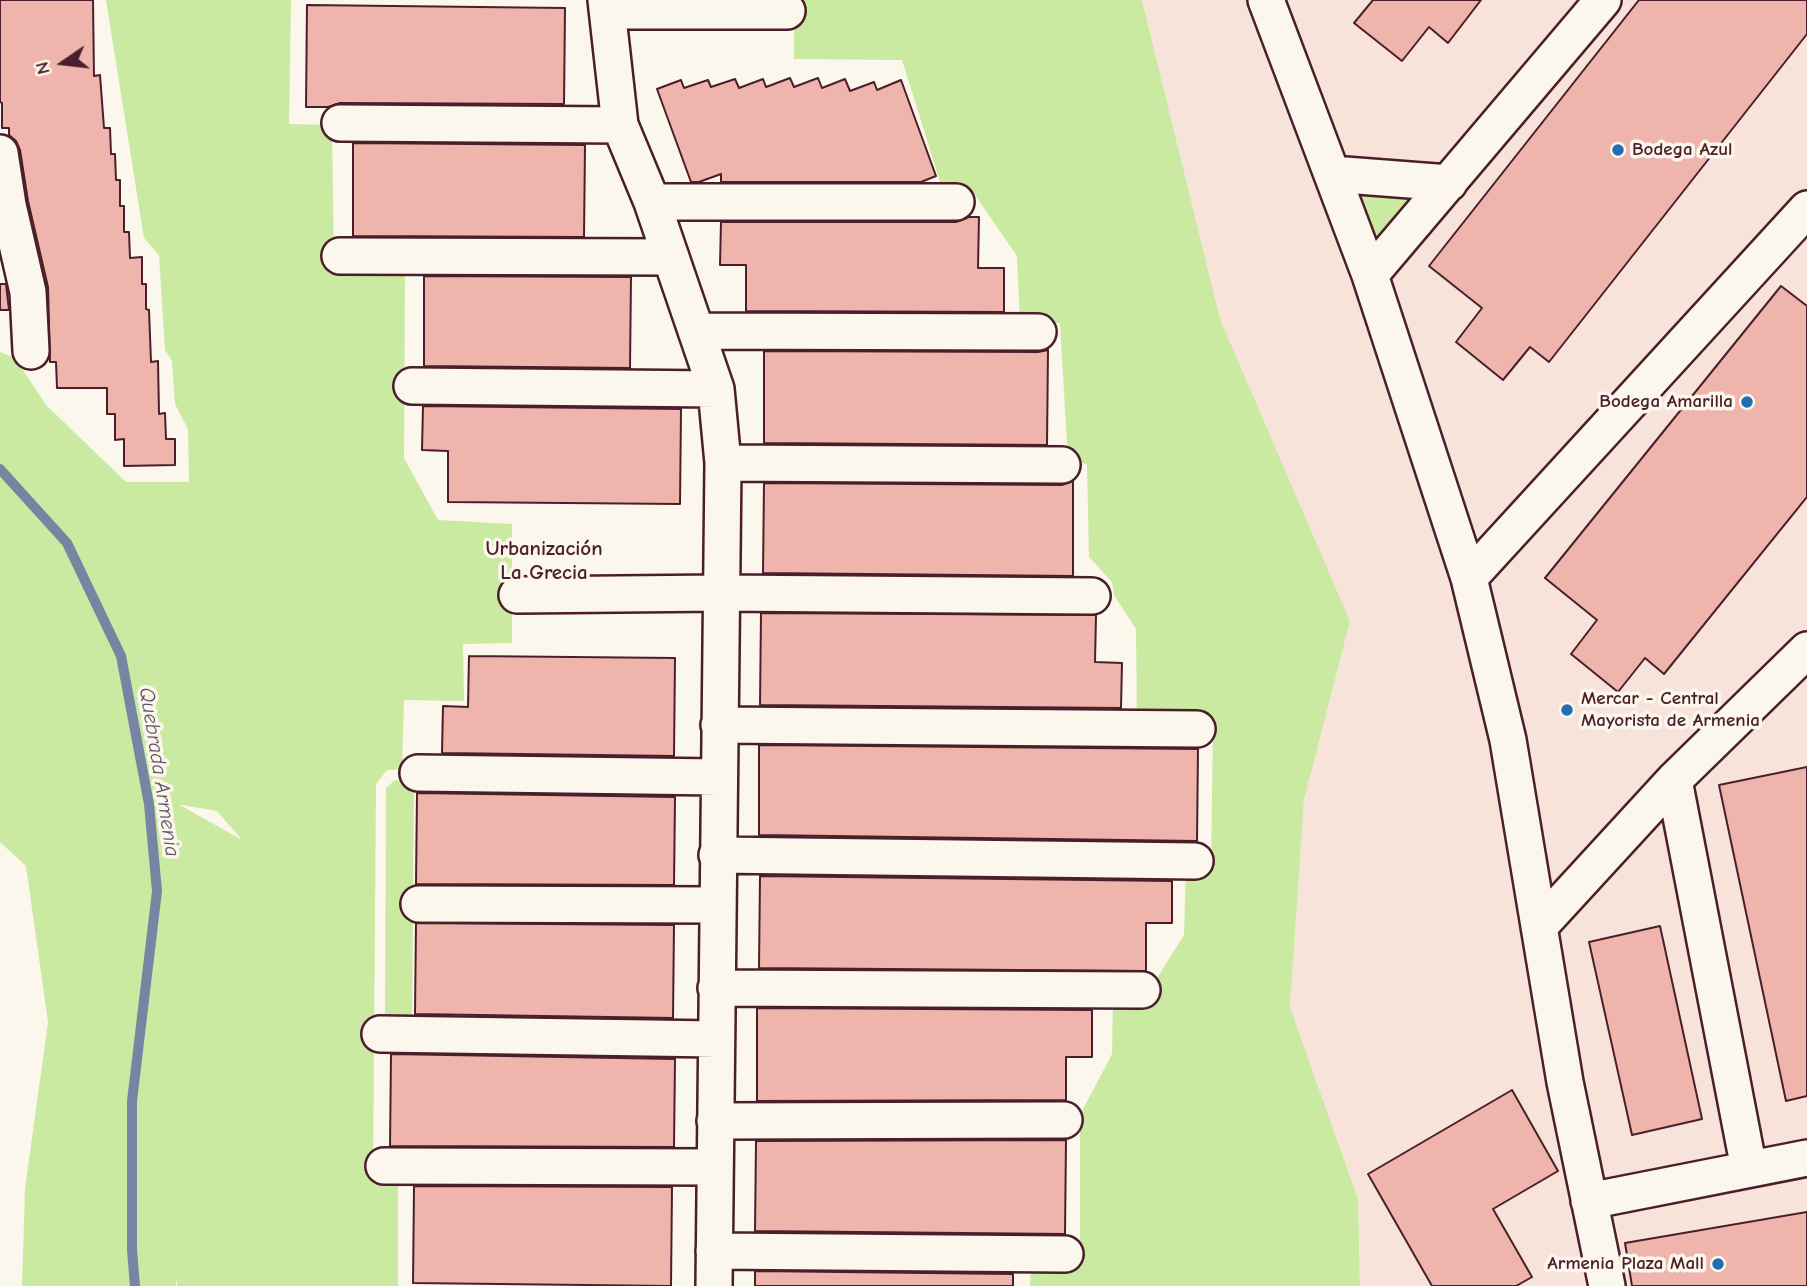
<!DOCTYPE html>
<meta charset="utf-8">
<style>
body{margin:0}
#map{position:relative;width:1807px;height:1286px;overflow:hidden;background:#fbf7ec;font-family:"Comic Neue",sans-serif}
canvas{display:block}
.north{position:absolute;left:28px;top:28px;width:70px;height:70px;-webkit-text-stroke:5px #fbf7ec;paint-order:stroke;rotate:256deg;font-size:19px;font-weight:700;line-height:28px;text-align:center;color:#4a1f2b}
.north::after{content:'';display:block;margin:auto;width:24px;height:32px;background:#4a1f2b;clip-path:polygon(50% 0,100% 100%,50% 72%,0 100%)}
</style>
<div id="map">
<canvas width="1807" height="1286"></canvas>
<div class="north">N</div>
</div>
<script>
const context = document.querySelector('canvas').getContext('2d');
context.lineJoin = 'round';
function fill(path, color) {
  context.fillStyle = color;
  context.fill(path, 'evenodd');
}
function shape(rows) {
  const path = new Path2D();
  for (const r of rows) {
    path.moveTo(r[0], r[1]);
    for (let i = 2; i < r.length; i += 2) path.lineTo(r[i], r[i + 1]);
  }
  return path;
}
function stroke(path, color, width, dash) {
  context.strokeStyle = color;
  context.lineWidth = width;
  context.lineCap = dash ? 'butt' : 'round';
  context.setLineDash(dash || []);
  context.stroke(path);
}
function label(font, color, halo, rows, align = 'center') {
  context.font = font + ' "Comic Neue",sans-serif';
  context.lineWidth = 7;
  context.setLineDash([]);
  context.textBaseline = 'middle';
  context.strokeStyle = halo;
  context.fillStyle = color;
  for (const [text, x, y, turn = 0] of rows) {
    context.save();
    context.translate(x, y);
    context.rotate((+turn || 0) * Math.PI / 180);
    context.textAlign = isNaN(turn) ? turn : align;
    if (halo) context.strokeText(text, 0, 0);
    context.fillText(text, 0, 0);
    context.restore();
  }
}
const built = shape([
 [1142,0,1807,0,1807,1286,1360,1286,1358,1199,1290,1007,1304,800,1350,621,1220,319]
]);
const green = shape([
 [106,0,291,0,289,124,332,125,334,267,405,265,404,458,438,520,512,524,512,643,463,644,464,701,404,700,402,769,387,770,376,784,373,1174,398,1177,398,1286,177,1286,176,1277,176,1286,22,1286,25,1189,48,1022,26,866,0,842,0,352,15,358,46,405,126,482,189,482,188,429,175,404,172,361,165,350,159,255,144,238],
 [177,804,217,811,242,840,178,804],
 [794,0,1142,0,1220,319,1350,621,1304,800,1290,1007,1358,1199,1360,1286,1030,1286,1031,1265,1080,1264,1080,1115,1112,1054,1113,1001,1155,999,1157,978,1184,935,1186,869,1211,869,1213,720,1137,720,1136,629,1114,595,1112,582,1089,557,1087,464,1068,461,1060,323,1020,325,1017,256,973,192,946,201,902,60,794,59],
 [1355,193,1424,193,1374,247],
 [395,780,414,780,412,1027,385,1028,386,788]
]);
const stream = shape([
 [0,469,67,543,121,656,149,804,157,891,132,1101,132,1250,135,1286]
]);
const building = shape([
 [0,0,93,0,94,76,100,75,104,128,110,128,111,154,115,154,116,180,120,180,120,206,124,206,124,232,129,232,130,258,142,257,142,284,146,284,146,309,149,310,151,362,158,361,159,414,165,413,166,439,175,439,175,465,124,466,124,439,115,440,115,414,107,414,107,388,57,388,56,362,50,362,48,287,28,201,20,150,16,141,9,135,9,128,2,128,2,103,0,102,0,0],
 [1373,0,1481,0,1448,43,1429,27,1402,61,1354,23,1373,0],
 [1639,0,1807,0,1807,34,1549,362,1530,347,1503,380,1456,342,1482,308,1429,266,1639,0],
 [307,5,565,8,564,104,340,103,328,107,306,107,307,5],
 [790,78,794,87,818,78,822,88,845,79,850,91,874,82,877,90,901,80,936,176,921,182,721,182,721,174,699,182,691,182,657,89,681,80,684,88,708,80,711,87,735,79,739,88,763,79,766,87,790,78],
 [353,143,585,145,584,237,353,236,353,143],
 [969,217,979,217,978,268,1004,268,1004,312,746,311,746,265,720,265,721,222,956,222,969,217],
 [424,276,631,277,630,368,424,366,424,276],
 [0,284,6,284,9,310,0,310,0,284],
 [1781,286,1807,306,1807,497,1664,674,1645,658,1618,692,1571,654,1597,620,1545,578,1781,286],
 [1048,350,1047,445,764,443,764,351,1038,352,1048,350],
 [423,406,681,409,680,504,448,502,448,451,422,450,423,406],
 [1073,481,1073,576,763,573,764,483,1062,485,1073,481],
 [761,613,1096,615,1095,662,1122,663,1121,708,760,705,761,613],
 [469,656,675,658,674,756,442,753,443,706,468,707,469,656],
 [759,745,1198,749,1197,841,759,835,759,745],
 [1807,767,1807,1096,1786,1101,1719,785,1807,767],
 [417,793,675,797,674,885,416,884,417,793],
 [760,876,1172,881,1172,923,1146,923,1146,971,759,968,760,876],
 [416,923,674,925,673,1018,415,1014,416,923],
 [1660,926,1702,1119,1632,1135,1589,942,1660,926],
 [757,1008,1092,1010,1092,1057,1066,1057,1066,1100,757,1101,757,1008],
 [391,1054,675,1059,674,1147,390,1146,391,1054],
 [1512,1090,1558,1171,1493,1209,1532,1277,1516,1286,1432,1286,1368,1174,1512,1090],
 [1066,1140,1065,1234,755,1231,756,1141,1066,1140],
 [414,1186,672,1187,671,1286,413,1283,414,1186],
 [1807,1212,1807,1286,1632,1286,1625,1243,1807,1212],
 [755,1271,1013,1274,1013,1286,755,1286,755,1271]
]);
const minor = shape([
 [606,0,620,125,652,202,716,389,723,463,714,1286],
 [1266,0,1370,275,1469,578,1508,740,1565,1082,1607,1286],
 [608,11,787,11],
 [340,123,620,125],
 [0,153,8,205,28,292,31,351],
 [1332,174,1449,183],
 [652,202,956,202],
 [340,256,671,257],
 [1370,275,1603,0],
 [696,331,1038,332],
 [412,386,716,389],
 [723,463,1062,465],
 [1469,578,1807,209],
 [517,595,721,593,1092,596],
 [719,725,1197,729],
 [418,773,718,777],
 [1674,780,1749,1169],
 [717,855,1195,861],
 [419,904,717,905],
 [1539,927,1674,780,1807,650],
 [716,988,1142,990],
 [380,1034,716,1039],
 [715,1121,1064,1120],
 [384,1166,715,1167],
 [1589,1201,1807,1158],
 [714,1251,1065,1254]
]);
const markers = [
 [1618,150,7,"#1f6fb2"],
 [1747,402,7,"#1f6fb2"],
 [1567,710,7,"#1f6fb2"],
 [1718,1264,7,"#1f6fb2"]
];
const poiNames = [
 ["Bodega Azul",1632,150],
 ["Bodega Amarilla",1733,402,"right"],
 ["Mercar - Central",1581,699],
 ["Mayorista de Armenia",1581,721],
 ["Armenia Plaza Mall",1704,1264,"right"]
];
const neighbourhoodNames = [
 ["Urbanización",544,549],
 ["La Grecia",544,573]
];
const waterNames = [
 ["Quebrada Armenia",159,772,81]
];
fill(built, '#f7e3d9');
fill(green, '#cae9a1');
stroke(stream, '#7686a2', 10);
fill(building, '#efb5ac');
stroke(building, '#4a1f2b', 2);
stroke(minor, '#4a1f2b', 40);
stroke(minor, '#fbf7ec', 35);
for (const [x, y, r, color] of markers) {
  const dot = new Path2D();
  dot.arc(x, y, r, 0, 2 * Math.PI);
  context.fillStyle = color;
  context.fill(dot);
  stroke(dot, '#fbf7ec', 2.5);
}
label('bold 19px', '#4a1f2b', '#fbf7ec', poiNames, 'left');
label('bold 21px', '#4a1f2b', '#fbf7ec', neighbourhoodNames);
label('italic 21px', '#605267', '#fbf7ec', waterNames);
</script>
